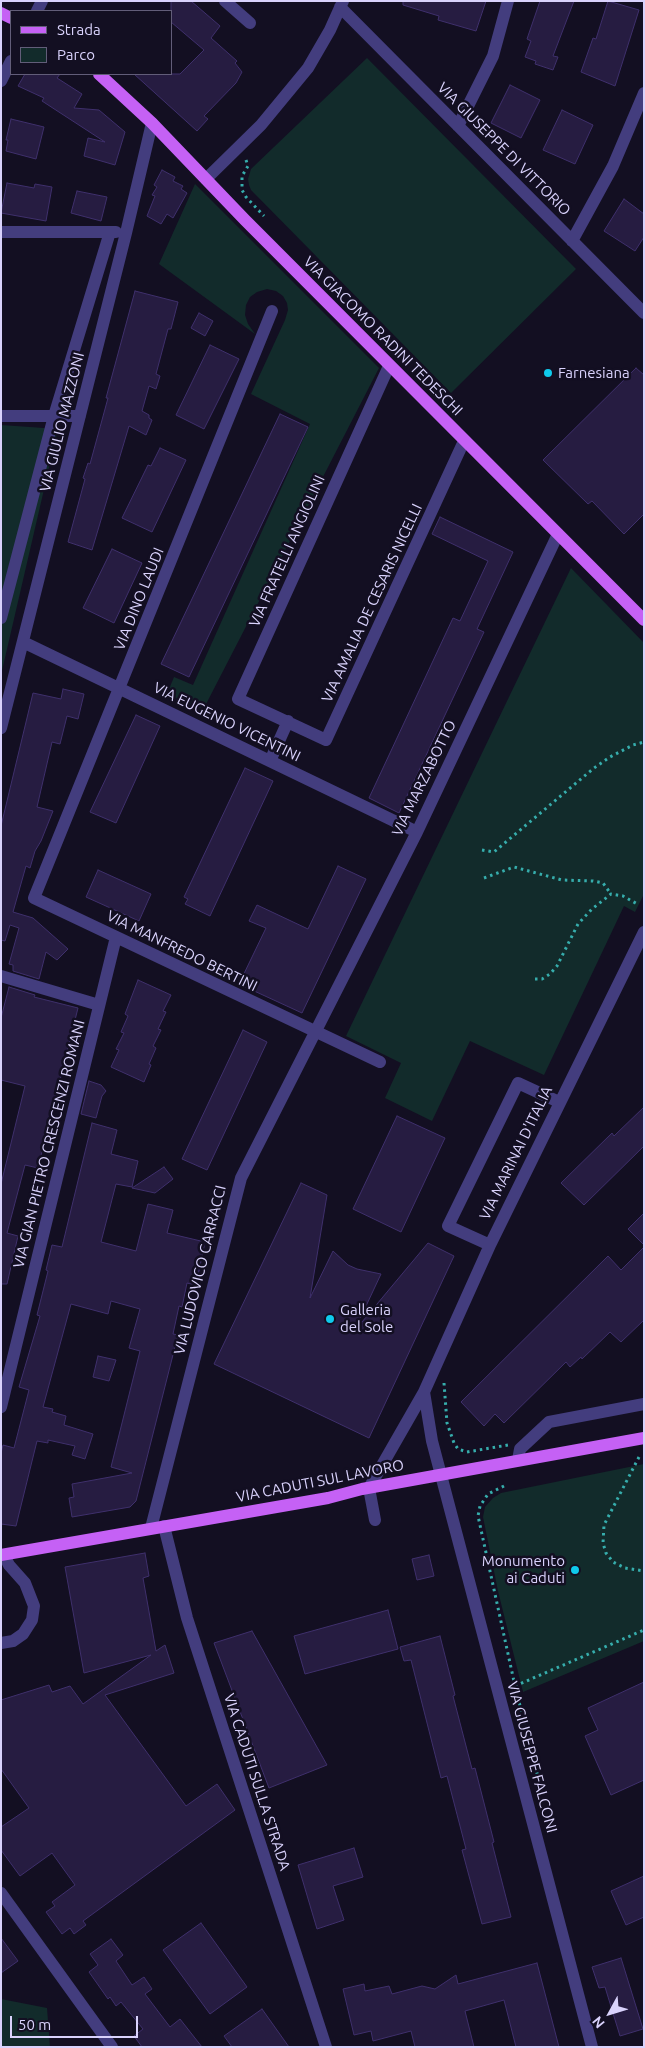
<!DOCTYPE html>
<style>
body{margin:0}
#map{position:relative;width:645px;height:2048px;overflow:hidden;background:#130f22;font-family:Ubuntu,sans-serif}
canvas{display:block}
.frame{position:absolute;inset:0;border:2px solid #d9d2fc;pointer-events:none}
.legend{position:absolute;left:10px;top:10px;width:162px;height:65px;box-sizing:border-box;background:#130f22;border:1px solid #625d79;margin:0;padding:6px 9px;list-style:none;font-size:15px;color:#d9d2fc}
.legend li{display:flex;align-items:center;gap:10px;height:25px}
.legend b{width:25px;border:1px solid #625d79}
.north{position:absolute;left:585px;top:1988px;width:50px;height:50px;-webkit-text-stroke:4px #130f22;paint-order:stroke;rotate:231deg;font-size:14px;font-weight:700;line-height:20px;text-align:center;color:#d9d2fc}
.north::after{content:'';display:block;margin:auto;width:18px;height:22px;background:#d9d2fc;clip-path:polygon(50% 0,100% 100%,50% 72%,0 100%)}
.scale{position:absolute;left:10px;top:2016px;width:128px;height:22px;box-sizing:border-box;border:2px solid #d9d2fc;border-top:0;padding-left:6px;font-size:15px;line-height:18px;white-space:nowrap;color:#d9d2fc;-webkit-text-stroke:4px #130f22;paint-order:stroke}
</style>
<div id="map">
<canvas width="645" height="2048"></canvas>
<div class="frame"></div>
<ul class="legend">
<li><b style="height:6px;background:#c561f5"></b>Strada</li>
<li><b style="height:14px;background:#122b2b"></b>Parco</li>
</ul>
<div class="north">N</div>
<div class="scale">50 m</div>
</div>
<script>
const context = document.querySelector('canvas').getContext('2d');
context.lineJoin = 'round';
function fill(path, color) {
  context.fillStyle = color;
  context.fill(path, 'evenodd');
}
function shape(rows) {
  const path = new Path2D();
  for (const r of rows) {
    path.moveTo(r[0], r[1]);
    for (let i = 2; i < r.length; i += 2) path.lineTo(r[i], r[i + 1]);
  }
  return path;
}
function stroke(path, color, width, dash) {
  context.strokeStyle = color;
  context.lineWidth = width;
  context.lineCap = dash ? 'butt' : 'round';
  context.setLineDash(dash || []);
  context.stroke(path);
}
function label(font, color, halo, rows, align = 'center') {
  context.font = font + ' Ubuntu,sans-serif';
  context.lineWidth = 5;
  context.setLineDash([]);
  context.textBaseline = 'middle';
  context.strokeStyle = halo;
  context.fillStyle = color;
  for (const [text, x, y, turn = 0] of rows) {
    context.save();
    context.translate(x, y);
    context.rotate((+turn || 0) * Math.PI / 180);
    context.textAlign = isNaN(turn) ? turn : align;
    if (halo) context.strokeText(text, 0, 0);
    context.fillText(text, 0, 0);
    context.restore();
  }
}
const green = shape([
 [367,58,576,269,451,393,251,190,249,185,248,179,251,169],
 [195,184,379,368,203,710,167,694,174,677,193,685,310,424,251,394,285,320,288,310,287,303,283,296,276,291,267,289,257,292,250,297,246,305,245,315,248,324,255,334,159,264],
 [1,425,58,429,1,675],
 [571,568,644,643,644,894,635,912,624,906,544,1075,470,1041,432,1121,385,1098,401,1063,346,1036],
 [644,1464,644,1641,523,1692,498,1591,483,1517,485,1507,493,1498,501,1493],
 [1,1999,47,2008,50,2047,1,2047]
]);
const building = shape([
 [171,1,191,1,220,26,211,38,237,61,235,63,242,72,236,83,204,116,208,119,197,131,134,74,180,74,204,50,171,22,171,1],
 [403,1,486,1,476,31,438,20,439,16,403,5,403,1],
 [540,1,574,1,553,56,558,57,553,70,535,64,536,61,525,57,531,41,527,39,540,1],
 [608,1,639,10,615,86,581,72,593,38,596,39,608,1],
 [25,74,60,74,57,78,82,94,74,108,99,110,125,132,115,165,84,156,88,138,105,142,42,101,44,98,18,86,25,74],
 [510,85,540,100,521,138,491,123,510,85],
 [562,110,593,125,575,164,543,150,562,110],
 [11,119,44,127,36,159,6,151,8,140,6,140,11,119],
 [162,170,175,177,173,181,183,186,181,189,187,193,173,218,167,214,161,224,147,216,155,196,152,195,157,187,154,185,162,170],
 [7,183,34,188,35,184,52,187,46,221,1,213,7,183],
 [77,191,107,197,101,221,71,213,77,191],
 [624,199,644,214,644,237,635,251,604,231,624,199],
 [135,291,178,302,171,329,168,329,156,374,160,376,156,389,149,386,142,411,149,415,149,418,152,420,146,435,129,426,92,550,68,542,85,479,83,478,88,463,90,464,108,398,106,398,135,291],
 [199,313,213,321,205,336,191,328,199,313],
 [210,345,239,359,204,429,176,415,210,345],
 [636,368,644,375,644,514,624,534,592,501,588,504,543,460,636,368],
 [280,414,308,427,189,677,161,664,280,414],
 [160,448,186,460,152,532,122,518,148,465,151,466,160,448],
 [440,517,513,552,477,629,484,632,399,813,369,798,453,618,460,621,488,561,432,534,440,517],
 [112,549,142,563,114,623,83,608,112,549],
 [63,689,84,694,78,719,67,716,60,744,52,742,37,807,53,811,41,841,35,851,30,868,26,866,13,912,33,918,68,949,57,960,46,952,39,979,13,971,13,965,9,964,19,928,10,925,5,941,1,940,1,826,33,693,61,699,63,689],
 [136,715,160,726,116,823,90,812,136,715],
 [245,768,273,781,210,916,185,904,188,899,184,897,245,768],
 [338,866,366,879,302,1013,239,984,266,928,249,921,257,905,308,929,338,866],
 [98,870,151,894,139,921,86,897,98,870],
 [138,980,171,995,163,1011,166,1012,158,1029,161,1030,153,1046,156,1048,149,1064,151,1065,144,1082,111,1067,119,1050,116,1049,124,1033,121,1032,128,1016,125,1014,138,980],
 [9,987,35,995,34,997,78,1008,38,1168,25,1165,7,1233,18,1236,7,1284,1,1284,1,1184,25,1086,1,1080,1,1018,9,987],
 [243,1030,267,1042,207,1170,182,1159,243,1030],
 [89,1081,101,1085,106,1091,102,1096,96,1118,81,1114,89,1081],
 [644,1107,644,1146,584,1205,561,1183,612,1133,614,1136,644,1107],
 [397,1116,445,1138,401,1232,353,1209,397,1116],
 [92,1123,117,1130,111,1154,138,1161,132,1187,116,1184,101,1242,136,1251,148,1204,173,1210,167,1233,205,1242,199,1271,195,1285,187,1283,182,1307,179,1306,173,1334,178,1335,136,1501,130,1507,72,1517,69,1498,74,1497,72,1484,132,1473,111,1467,140,1351,129,1348,140,1309,111,1301,108,1314,71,1304,43,1407,53,1409,52,1412,66,1416,64,1425,93,1434,85,1459,72,1455,75,1446,48,1440,48,1443,37,1441,16,1526,1,1524,1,1453,3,1445,14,1448,29,1390,19,1387,40,1316,37,1315,48,1271,46,1270,52,1245,62,1247,92,1123],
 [164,1167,173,1179,155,1193,132,1188,164,1167],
 [301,1183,327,1195,310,1298,333,1251,348,1265,357,1269,381,1274,359,1321,362,1322,428,1243,454,1256,369,1438,214,1364,301,1183],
 [644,1213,644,1245,628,1229,644,1213],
 [644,1247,644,1320,621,1342,610,1332,582,1359,581,1357,570,1367,566,1362,504,1423,495,1414,484,1426,461,1402,608,1256,621,1270,644,1247],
 [98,1356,116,1360,109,1381,93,1377,98,1356],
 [145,1553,149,1576,143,1578,156,1651,165,1645,174,1673,105,1695,186,1806,217,1784,235,1810,83,1921,86,1925,74,1934,70,1928,62,1934,46,1912,55,1906,52,1902,75,1885,52,1853,20,1876,1,1850,1,1827,29,1808,1,1769,1,1700,49,1685,52,1692,70,1686,83,1704,151,1655,84,1673,65,1567,145,1553],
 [429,1555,434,1576,417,1580,412,1559,429,1555],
 [388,1610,398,1649,305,1674,294,1636,388,1610],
 [252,1631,327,1765,269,1788,214,1643,252,1631],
 [440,1636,455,1695,453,1696,472,1769,475,1768,494,1842,492,1843,511,1917,482,1924,462,1850,466,1849,447,1776,441,1778,411,1660,404,1661,400,1647,440,1636],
 [644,1682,644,1780,611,1795,585,1736,598,1730,588,1708,644,1682],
 [354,1848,363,1877,333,1886,344,1920,317,1929,298,1865,354,1848],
 [644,1876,644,1917,626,1925,611,1891,644,1876],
 [201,1923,247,1987,210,2014,163,1950,201,1923],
 [1,1938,18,1961,1,1973,1,1938],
 [111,1939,123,1955,116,1961,132,1985,144,1977,152,1989,145,1994,170,2027,180,2019,202,2047,142,2047,134,2036,143,2029,121,2002,116,2006,110,1997,108,1999,89,1972,98,1965,90,1954,111,1939],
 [621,1958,643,2029,620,2036,605,1987,599,1988,592,1967,621,1958],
 [537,1963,559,2047,516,2047,504,2000,465,2011,474,2047,415,2047,411,2031,373,2041,371,2031,354,2035,343,1989,364,1984,365,1991,389,1986,392,1994,422,1986,435,1989,456,1975,458,1984,537,1963],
 [262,2009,289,2047,232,2047,224,2036,262,2009]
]);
const path = shape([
 [246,160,248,166,242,176,242,190,246,197,264,216],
 [482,850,494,852,594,768,610,757,633,745,644,742],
 [484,878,514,867,562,880,593,881,603,883,611,894],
 [535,979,542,979,550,974,557,966,578,924,592,909,611,894,623,896,639,905],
 [444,1383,447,1423,454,1443,458,1449,467,1452,508,1445],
 [639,1457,604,1525,603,1543,606,1553,613,1562,625,1568,644,1571],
 [504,1486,488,1494,480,1506,478,1516,515,1686,544,1801],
 [515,1686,644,1630]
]);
const minor = shape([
 [225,1,250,23],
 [340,7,644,313],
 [37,11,42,1],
 [1,81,11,61],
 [458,126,493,56,508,1],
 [206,179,261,125,308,68,330,30,343,1],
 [1,232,116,232],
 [572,241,613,166,644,93],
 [272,311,34,898,380,1062],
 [389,366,238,699,326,740,464,441],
 [1,416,80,416],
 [1,618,54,416,110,232],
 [23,642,417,832],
 [1,728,126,233,152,123],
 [270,761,288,721],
 [1,976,99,1005],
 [490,1245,448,1226,518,1083,559,1102],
 [424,1392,432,1441,592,2047],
 [1,1407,116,937],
 [518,1460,520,1449,549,1422,644,1404],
 [375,1520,369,1488,424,1392,490,1245,644,932],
 [164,1526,187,1618,326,2047],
 [151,1528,241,1178,417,832,558,534],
 [1,1643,13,1641,23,1634,32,1620,34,1606,25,1583,9,1565,4,1555],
 [1,1893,112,2047]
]);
const major = shape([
 [1,13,11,18],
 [99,74,152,123,245,220,644,620],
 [1,1555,328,1498,362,1489,644,1438]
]);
const markers = [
 [548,373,5,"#0fcaec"],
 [330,1319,5,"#0fcaec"],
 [575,1570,5,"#0fcaec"]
];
const streetNames = [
 ["VIA GIUSEPPE DI VITTORIO",504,149,45],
 ["VIA GIACOMO RADINI TEDESCHI",383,336,45],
 ["VIA GIULIO MAZZONI",62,422,-76],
 ["VIA FRATELLI ANGIOLINI",287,551,-66],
 ["VIA DINO LAUDI",139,599,-68],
 ["VIA AMALIA DE CESARIS NICELLI",372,603,-65],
 ["VIA EUGENIO VICENTINI",227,722,26],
 ["VIA MARZABOTTO",424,778,-64],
 ["VIA MANFREDO BERTINI",182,951,26],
 ["VIA GIAN PIETRO CRESCENZI ROMANI",49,1144,-76],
 ["VIA MARINAI D'ITALIA",516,1153,-64],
 ["VIA LUDOVICO CARRACCI",200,1270,-76],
 ["VIA CADUTI SUL LAVORO",320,1481,-11],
 ["VIA GIUSEPPE FALCONI",532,1757,75],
 ["VIA CADUTI SULLA STRADA",257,1782,72]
];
const poiNames = [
 ["Farnesiana",558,373],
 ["Galleria",340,1310],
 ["del Sole",340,1327],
 ["Monumento",565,1561,"right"],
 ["ai Caduti",565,1578,"right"]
];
fill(green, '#122b2b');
fill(building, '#261c41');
stroke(building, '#3f306c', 1);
stroke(path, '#36adac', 3, [2.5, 4]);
stroke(minor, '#433d7e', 12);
stroke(major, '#c561f5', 12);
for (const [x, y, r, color] of markers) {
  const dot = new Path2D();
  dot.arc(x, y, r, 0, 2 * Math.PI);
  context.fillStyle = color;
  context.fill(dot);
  stroke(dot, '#130f22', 2);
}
label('15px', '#d9d2fc', '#130f22', streetNames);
label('15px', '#d9d2fc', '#130f22', poiNames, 'left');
</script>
